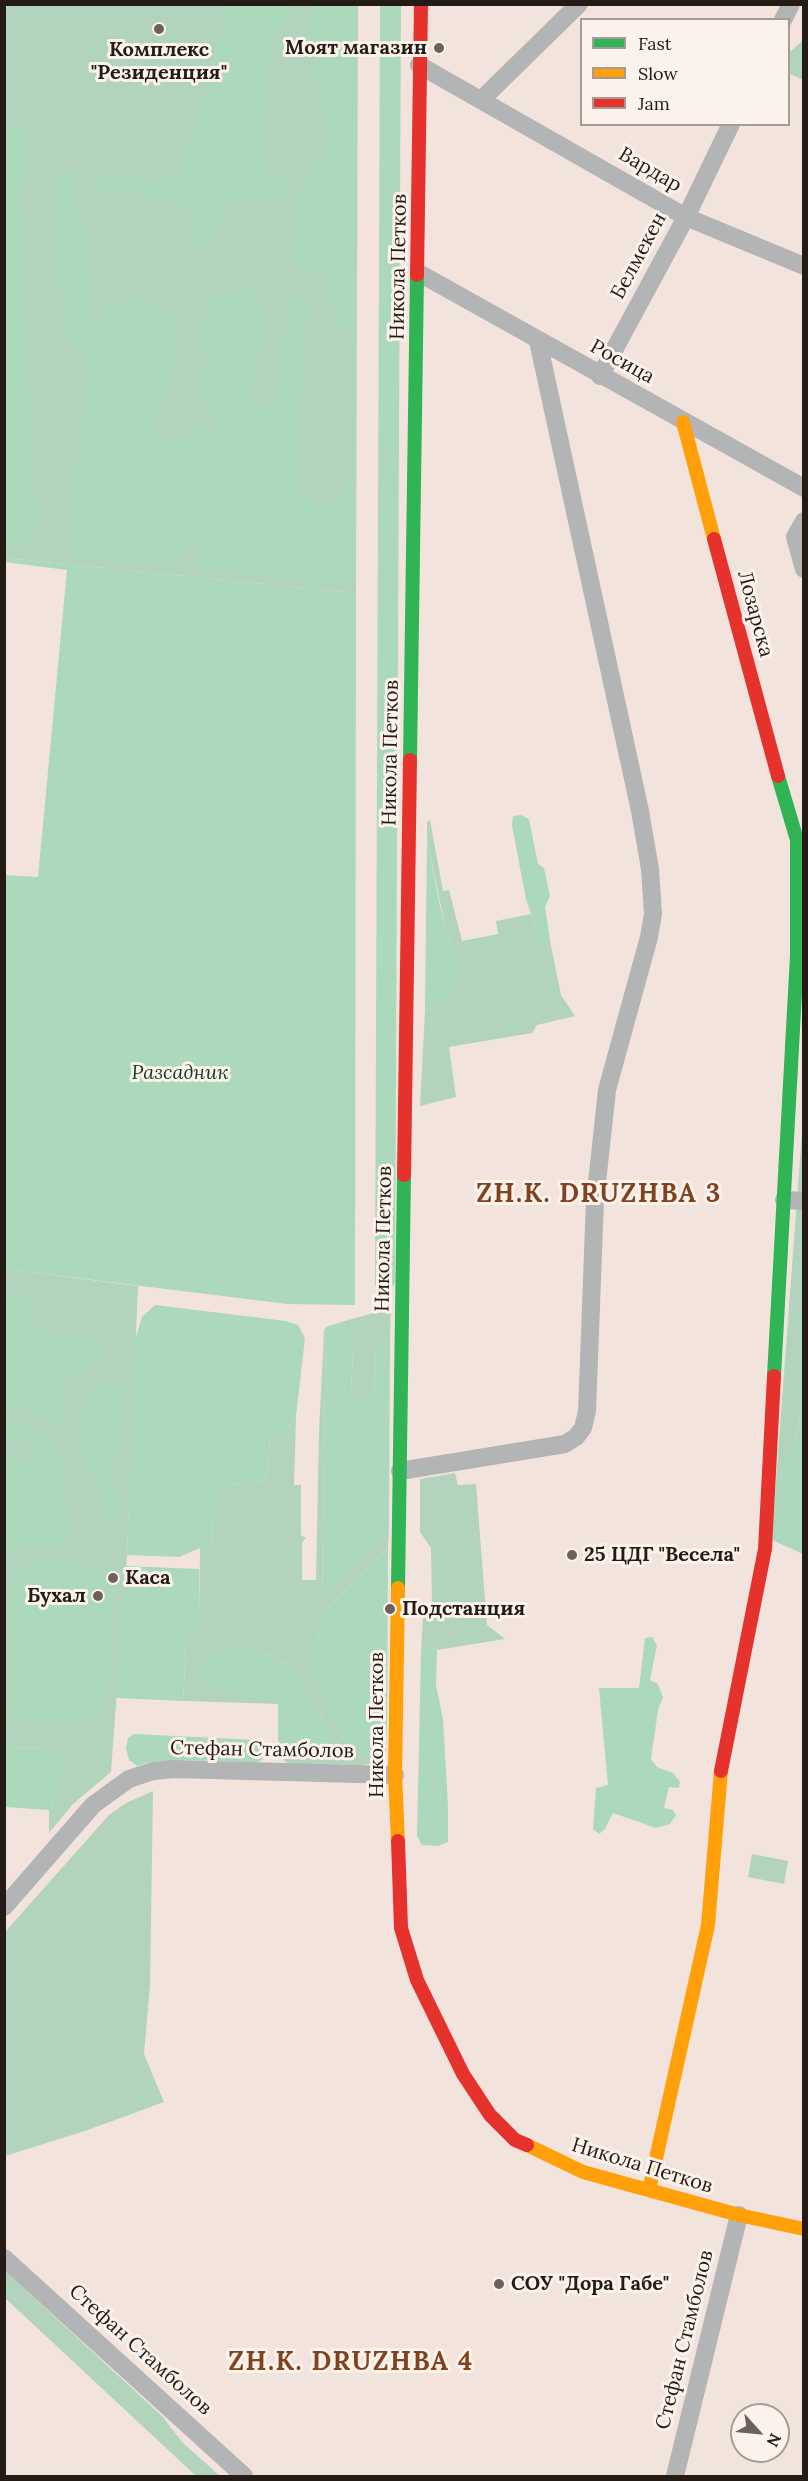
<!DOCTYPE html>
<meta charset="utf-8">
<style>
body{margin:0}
#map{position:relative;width:808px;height:2481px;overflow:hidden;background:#f2e4dd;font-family:Lora,serif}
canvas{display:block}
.frame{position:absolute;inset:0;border:6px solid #241b16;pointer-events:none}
.legend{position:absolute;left:580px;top:18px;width:210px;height:108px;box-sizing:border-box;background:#fcf2ec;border:2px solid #a69c96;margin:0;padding:8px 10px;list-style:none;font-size:18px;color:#241b16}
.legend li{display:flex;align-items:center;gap:12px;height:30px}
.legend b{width:30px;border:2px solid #a69c96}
.north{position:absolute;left:730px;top:2403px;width:60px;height:60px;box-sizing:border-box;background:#fcf2ec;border:2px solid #a69c96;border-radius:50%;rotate:117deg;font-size:16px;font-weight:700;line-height:24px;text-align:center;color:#241b16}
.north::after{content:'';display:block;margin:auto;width:21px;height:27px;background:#6c615c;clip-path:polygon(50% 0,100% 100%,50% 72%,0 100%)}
</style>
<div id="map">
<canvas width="808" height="2481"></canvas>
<div class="frame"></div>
<ul class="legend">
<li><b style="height:8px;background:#30b455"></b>Fast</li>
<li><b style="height:8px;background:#ff9f0a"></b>Slow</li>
<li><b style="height:8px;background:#e5322d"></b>Jam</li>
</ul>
<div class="north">N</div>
</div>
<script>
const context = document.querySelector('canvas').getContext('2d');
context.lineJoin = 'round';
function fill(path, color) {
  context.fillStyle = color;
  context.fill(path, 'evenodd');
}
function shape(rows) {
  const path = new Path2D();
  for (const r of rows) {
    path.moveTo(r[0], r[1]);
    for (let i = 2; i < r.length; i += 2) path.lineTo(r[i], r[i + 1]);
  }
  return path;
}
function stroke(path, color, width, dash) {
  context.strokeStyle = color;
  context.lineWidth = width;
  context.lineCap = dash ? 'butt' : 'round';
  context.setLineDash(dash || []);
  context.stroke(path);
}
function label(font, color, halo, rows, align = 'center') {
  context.font = font + ' Lora,serif';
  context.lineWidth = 6;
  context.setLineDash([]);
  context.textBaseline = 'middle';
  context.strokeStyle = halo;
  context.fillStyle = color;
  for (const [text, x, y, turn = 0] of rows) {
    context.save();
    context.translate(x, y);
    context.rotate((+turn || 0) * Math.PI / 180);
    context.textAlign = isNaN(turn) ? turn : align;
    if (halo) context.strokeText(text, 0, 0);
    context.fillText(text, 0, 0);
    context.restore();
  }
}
const green = shape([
 [4,5,358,5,356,593,5,558],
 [803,40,803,80,788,73,789,53],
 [430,820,443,891,449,890,462,941,498,934,496,921,531,914,539,937,551,946,561,995,575,1016,537,1025,532,1033,449,1047,456,1097,420,1106,425,1011,450,1001,454,946,446,930,427,840,427,822],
 [803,1119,803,1400,793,1450,776,1480],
 [5,1269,138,1286,127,1555,111,1772,73,1804,49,1833,49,1810,65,1777,53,1748,5,1747],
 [391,1308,390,1337,376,1354,373,1390,364,1402,357,1399,351,1392,353,1353,344,1324,338,1323],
 [326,1327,322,1595,389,1529,388,1547,322,1614,320,1630,314,1642,347,1748,387,1727,386,1751,374,1763,363,1765,289,1764,284,1761,278,1740,287,1755,330,1732,296,1670,259,1649,244,1695,278,1699,279,1704,183,1701,186,1645,199,1621,200,1548,211,1543,214,1505,222,1492,233,1485,262,1482,268,1472,270,1439,283,1437,296,1416,294,1485,301,1485,301,1535,306,1538,302,1542,302,1580,316,1580,319,1432,324,1331],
 [455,1473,458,1485,476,1484,487,1625,505,1639,437,1650,429,1647,421,1653,423,1617,432,1605,431,1548,420,1532,420,1479],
 [153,1791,150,1985,144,2054,164,2102,85,2131,5,2156,5,1932,109,1815,126,1803],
 [752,1854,788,1861,784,1884,748,1877],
 [4,2270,162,2416,183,2443,220,2476,196,2476,5,2298]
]);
const forest = shape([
 [401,4,395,1283,389,1289,375,1286,380,5],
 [228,5,273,5,288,8,297,19,281,25,270,49,264,128,267,168,285,178,287,199,252,198,231,201,202,256,197,251,190,211,173,198,111,192,90,188,96,175,160,180,177,174,208,91,217,38,228,10],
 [312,5,356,5,355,324,347,327,334,313,327,264,311,271,292,266,296,225,297,195,321,158,328,138,320,106,320,80,304,40,311,18],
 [4,121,8,127,29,132,25,179,18,195,23,230,24,320,28,335,31,456,38,530,27,545,17,548,4,544],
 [59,171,79,174,75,187,78,204,84,219,95,334,107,313,128,298,169,310,179,319,176,359,168,398,154,425,166,449,198,425,218,434,214,418,201,392,206,364,202,334,209,303,216,293,224,296,233,294,242,286,257,288,262,312,260,356,249,389,264,410,273,400,282,373,282,355,292,296,301,293,309,316,304,343,303,378,298,432,299,486,315,506,336,506,352,483,353,577,349,586,306,583,200,569,195,560,201,546,193,542,185,552,170,564,154,567,78,558,74,549,76,480,88,370,82,354,68,338,61,295,58,248],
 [5,558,356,593,355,1305,287,1304,5,1269,5,875,38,877,67,570,5,562],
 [521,815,529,819,538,864,544,868,550,896,545,907,551,946,539,937,526,899,512,826,513,816],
 [427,840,439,901,446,930,454,946,460,977,450,1001,425,1011],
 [15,1292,27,1293,34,1302,28,1317,38,1324,42,1334,90,1336,105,1343,103,1356,84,1372,64,1381,61,1401,64,1422,53,1422,33,1412,5,1403,5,1306],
 [155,1305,286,1321,298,1325,305,1338,296,1416,283,1437,270,1439,268,1472,262,1482,233,1485,222,1492,214,1506,211,1543,207,1551,200,1548,179,1557,127,1555,135,1340,142,1317],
 [338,1323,344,1324,351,1333,353,1353,351,1392,357,1399,364,1402,373,1390,376,1354,390,1337,389,1529,322,1596,326,1327],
 [112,1385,123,1388,124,1400,120,1439,112,1470,118,1515,110,1516,81,1454,75,1419,92,1393],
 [803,1400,803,1554,772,1540,776,1480,793,1450],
 [5,1416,44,1436,64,1467,62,1488,70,1527,62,1546,5,1548,5,1455,20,1463,29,1460,33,1451,28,1444,5,1435],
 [388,1547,387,1727,380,1745,366,1754,347,1748,310,1663,314,1642,320,1630,322,1614],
 [34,1561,89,1565,99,1568,112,1593,109,1683,99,1717,89,1722,25,1723,12,1715,11,1603,18,1569],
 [125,1566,199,1569,199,1621,186,1645,183,1701,115,1698],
 [652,1637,657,1645,650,1680,658,1684,663,1697,658,1710,651,1759,657,1767,673,1773,680,1782,679,1788,669,1787,664,1808,673,1810,676,1815,670,1824,656,1828,613,1813,605,1829,599,1834,593,1829,596,1788,608,1785,599,1688,639,1688,645,1638],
 [225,1647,259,1649,296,1670,330,1732,334,1746,332,1754,287,1755,278,1740,278,1699,256,1698,199,1684,208,1659,215,1651],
 [429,1647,437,1650,436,1685,443,1719,448,1807,448,1842,438,1846,422,1845,417,1836,421,1653],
 [134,1734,258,1740,265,1747,265,1754,262,1760,256,1763,191,1760,150,1762,137,1766,129,1760,126,1749,128,1738],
 [4,1747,53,1748,66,1760,65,1777,49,1810,5,1807]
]);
const street = shape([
 [783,20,791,4],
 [419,65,686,217,804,266],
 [481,100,579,4],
 [419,273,804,488],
 [600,376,686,217,731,124],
 [804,521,795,537,804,569],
 [784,1200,804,1201],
 [400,1471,565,1444,576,1437,583,1428,587,1411,595,1201,607,1090,649,937,653,914,650,869,640,811,538,341],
 [4,1907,93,1805,129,1779,153,1771,174,1769,395,1775],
 [4,2258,244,2476],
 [675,2476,739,2215]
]);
const fast = shape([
 [410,760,417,275],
 [774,1376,797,956,797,840,778,776],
 [398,1588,404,1175]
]);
const slow = shape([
 [683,422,714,539],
 [398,1841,395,1775,398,1588],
 [527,2145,583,2172,739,2215,804,2229],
 [649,2190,708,1925,721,1771]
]);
const jam = shape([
 [417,275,421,4],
 [714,539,778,776],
 [404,1175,410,760],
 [721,1771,765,1549,774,1376],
 [398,1841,401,1928,417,1980,463,2074,490,2115,515,2140,527,2145]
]);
const markers = [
 [159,29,6,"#6c615c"],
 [439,48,6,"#6c615c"],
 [572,1555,6,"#6c615c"],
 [113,1578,6,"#6c615c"],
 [98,1596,6,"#6c615c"],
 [390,1609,6,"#6c615c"],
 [499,2284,6,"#6c615c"]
];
const poiNames = [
 ["Моят магазин",427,48,"right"],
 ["Комплекс",159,50,"center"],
 ["\"Резиденция\"",159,73,"center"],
 ["25 ЦДГ \"Весела\"",584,1555],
 ["Каса",125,1578],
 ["Бухал",86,1596,"right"],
 ["Подстанция",402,1609],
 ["СОУ \"Дора Габе\"",511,2284]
];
const streetNames = [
 ["Вардар",650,170,30],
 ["Белмекен",639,256,-62],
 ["Никола Петков",399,267,-89],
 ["Росица",622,362,29],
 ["Лозарска",755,614,75],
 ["Никола Петков",391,753,-89],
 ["Никола Петков",384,1239,-89],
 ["Никола Петков",377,1725,-90],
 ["Стефан Стамболов",262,1750,1],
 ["Никола Петков",642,2166,17],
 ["Стефан Стамболов",685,2340,-76],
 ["Стефан Стамболов",140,2350,42]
];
const parkNames = [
 ["Разсадник",180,1073]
];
const districtNames = [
 ["ZH.K. DRUZHBA 3",599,1195],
 ["ZH.K. DRUZHBA 4",351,2363]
];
fill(green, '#b3d4bc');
fill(forest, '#acd8bb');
stroke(street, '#b3b4b5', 18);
stroke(fast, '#30b455', 14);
stroke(slow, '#ff9f0a', 14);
stroke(jam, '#e5322d', 14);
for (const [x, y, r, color] of markers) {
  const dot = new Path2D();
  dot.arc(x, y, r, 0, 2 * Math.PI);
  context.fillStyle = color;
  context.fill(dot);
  stroke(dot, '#fcf2ec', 2);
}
label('bold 20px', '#241b16', '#fcf2ec', poiNames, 'left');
label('20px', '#241b16', '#fcf2ec', streetNames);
label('italic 20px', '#113a27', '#fcf2ec', parkNames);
context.letterSpacing = '1.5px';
label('bold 26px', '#81421e', '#fcf2ec', districtNames);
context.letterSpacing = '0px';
</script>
